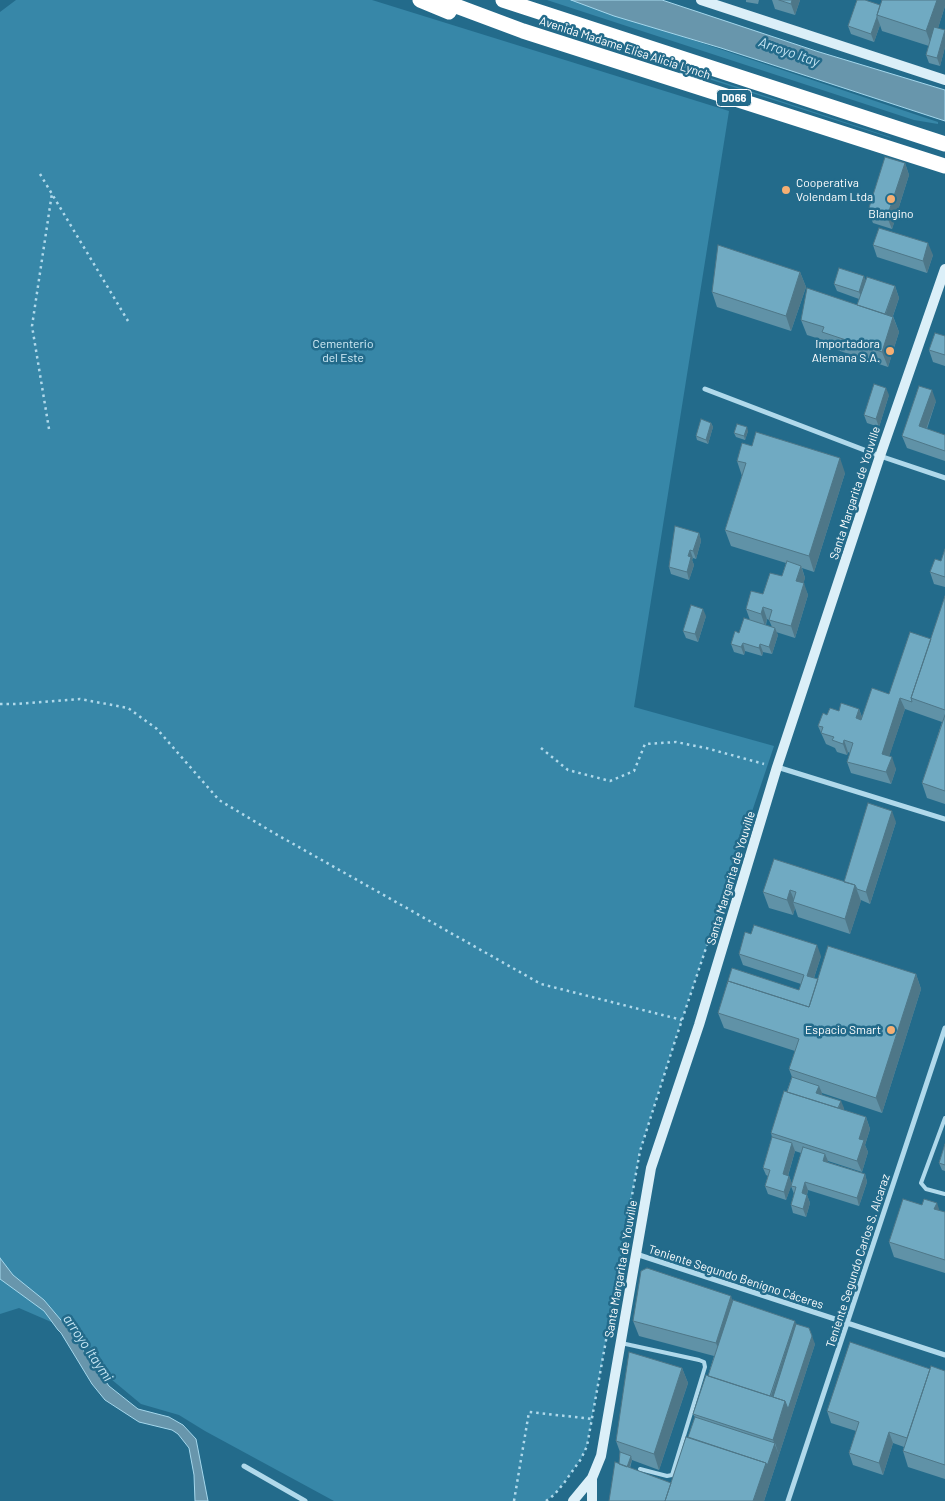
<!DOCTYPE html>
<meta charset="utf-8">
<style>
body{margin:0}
canvas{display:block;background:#236b8b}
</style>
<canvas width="945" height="1501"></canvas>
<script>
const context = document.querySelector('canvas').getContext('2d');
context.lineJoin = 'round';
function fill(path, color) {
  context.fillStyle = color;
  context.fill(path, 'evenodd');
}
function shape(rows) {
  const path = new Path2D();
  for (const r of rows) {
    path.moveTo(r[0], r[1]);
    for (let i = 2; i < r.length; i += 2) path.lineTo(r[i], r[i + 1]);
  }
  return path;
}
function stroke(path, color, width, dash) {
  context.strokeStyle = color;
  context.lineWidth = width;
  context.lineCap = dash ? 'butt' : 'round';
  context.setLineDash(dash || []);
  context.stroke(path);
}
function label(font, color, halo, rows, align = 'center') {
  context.font = font + ' Barlow,sans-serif';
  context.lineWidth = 5;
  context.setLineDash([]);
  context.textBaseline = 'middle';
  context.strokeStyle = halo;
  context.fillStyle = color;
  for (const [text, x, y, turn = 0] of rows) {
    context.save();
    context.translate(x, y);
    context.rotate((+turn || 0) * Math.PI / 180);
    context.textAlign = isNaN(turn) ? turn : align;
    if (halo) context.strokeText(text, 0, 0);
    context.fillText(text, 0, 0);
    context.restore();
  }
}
const green = shape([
 [16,0,372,0,729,111,634,707,774,746,675,1041,640,1151,587,1446,581,1459,564,1483,554,1495,546,1501,334,1501,205,1431,179,1415,141,1404,105,1374,79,1334,19,1308,0,1314,0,12],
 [547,0,573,0,935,121,938,122,938,124,914,120],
 [546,24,890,137,891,138,545,26]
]);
const water = shape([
 [571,0,662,0,816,51,945,90,945,121,721,48,614,16,571,0],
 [683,66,705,73,702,81,680,73,683,66],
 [0,1258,13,1275,44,1300,66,1326,109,1386,138,1409,169,1417,183,1425,196,1439,208,1501,195,1501,194,1475,189,1448,178,1434,172,1430,139,1422,105,1400,92,1384,61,1333,58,1330,44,1311,0,1279,0,1258]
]);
const path = shape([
 [40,174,128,321],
 [49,429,32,326,52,193],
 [0,704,16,704,80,699,128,708,157,729,219,800,274,833,541,984,682,1020],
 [541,748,568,770,610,781,634,771,645,744,676,742,706,748,764,764],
 [514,1501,529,1412,593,1419],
 [546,1501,554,1495,564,1483,581,1459,587,1446,640,1151,675,1041,726,888]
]);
const lane = shape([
 [945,1118,921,1183,926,1189,945,1194],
 [621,1343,699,1360,704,1362,705,1367,672,1475,667,1476,640,1469]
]);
const street = shape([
 [705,389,880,456,945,478],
 [777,767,945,819],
 [636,1254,945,1355],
 [244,1466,305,1501],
 [788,1501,945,1028]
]);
const secondary = shape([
 [701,0,945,80],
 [592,1478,592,1501],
 [573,1501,592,1478,601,1456,651,1168,699,1025,777,767,880,456,945,269]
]);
const highway = shape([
 [420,0,449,12],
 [440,0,523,31,945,166],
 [503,0,945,144]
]);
const wall = shape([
 [746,0,759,0,758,4,746,2],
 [772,0,800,0,795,15,775,9],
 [945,0,945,6,938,28,945,30,945,47,940,66,929,63,926,55,929,46,882,31,880,25,874,42,851,34,848,26,880,5],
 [905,163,909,175,892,229,873,223,868,211],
 [873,245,933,255,927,273,877,257],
 [800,272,806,287,791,331,717,307,712,292],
 [866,280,895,286,899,298,893,316,899,332,888,367,828,347,826,341,807,335,801,320,857,305,859,299,837,291,834,284],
 [945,336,945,366,933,362,929,350],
 [889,395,879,427,867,423,864,415],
 [936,401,927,429,945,435,945,461,907,448,902,436],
 [711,423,713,427,708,444,697,440,696,436],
 [748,431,745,440,736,437,734,433],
 [737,461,845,473,814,572,802,568,805,578,803,583,808,595,795,638,776,632,778,635,772,654,763,652,762,656,745,651,744,655,734,652,731,644,750,620,746,609,763,594,782,576,786,563,731,546,725,530,742,476],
 [767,619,769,620,772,627,766,625],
 [699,533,701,541,696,559,693,558,692,560,694,565,689,580,671,574,669,567],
 [945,549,945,587,934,584,930,572,941,561],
 [945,596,945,804,927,798,922,783,942,722,905,709,889,756,896,769,891,784,851,773,847,762,850,753,848,752,847,755,837,752,835,748,826,744,818,726,827,715,839,711,859,709,862,717,889,694,931,639],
 [706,616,698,642,686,638,683,631],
 [896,822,870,904,861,900,850,934,798,917,795,908,793,915,769,908,763,892,844,882],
 [739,954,821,956,814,978,818,979,916,974,921,989,882,1113,822,1093,821,1094,844,1108,843,1110,866,1117,870,1129,865,1145,868,1152,862,1172,828,1161,827,1162,865,1174,867,1182,859,1206,808,1190,807,1195,810,1203,806,1217,793,1213,791,1205,794,1194,791,1186,786,1200,768,1194,765,1186,768,1176,766,1175,763,1168,772,1137,771,1133,792,1077,789,1069,795,1051,724,1028,718,1013,799,990,801,984,743,965],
 [795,1151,801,1153,792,1184,789,1176,788,1176],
 [945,1144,945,1171,942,1170,939,1163],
 [945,1212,945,1273,894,1257,889,1242],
 [733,1300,796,1324,815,1344,764,1501,609,1501,619,1464,620,1452,616,1441,682,1368,688,1383,659,1470,632,1460,630,1468,671,1483,688,1437,695,1417,693,1414,708,1376,714,1356,639,1336,633,1321],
 [930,1369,945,1371,945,1479,908,1467,903,1451,904,1447,893,1443,883,1475,853,1465,849,1453,856,1431,831,1423,827,1411]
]);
const shadedWall = shape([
 [792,0,800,0,795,15,791,4],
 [937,0,945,0,945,6,932,47,926,31],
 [877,17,880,25,874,42,871,34],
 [945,30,945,47,940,66,937,58],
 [905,163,909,175,892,229,887,217],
 [928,243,933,255,927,273,923,261],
 [800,272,806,287,791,331,786,316],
 [864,276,867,283,862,299,859,292],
 [895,286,899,298,889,327,885,316],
 [893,317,899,332,888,367,882,352],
 [886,388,889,395,879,427,876,419],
 [932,390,936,401,923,438,919,426],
 [711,423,713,427,708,444,706,440],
 [747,427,748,431,745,440,744,436],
 [840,458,845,473,814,572,809,556],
 [699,533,701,541,696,559,693,551],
 [690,550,693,558,692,560,694,565,689,580,687,572,688,556],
 [801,566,805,578,801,593,796,581],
 [804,583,808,595,795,638,791,626],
 [763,607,767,619,765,626,761,614],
 [703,609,706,616,698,642,695,634],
 [775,628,778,635,772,654,769,647],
 [743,643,745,651,744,655,741,647],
 [760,644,763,652,762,656,759,648],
 [900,698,905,709,886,766,882,754],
 [859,709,863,721,856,718],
 [844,740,848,752,847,755,843,744],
 [892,757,896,769,891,784,886,772],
 [892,811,896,822,870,904,866,892],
 [855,885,861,901,850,934,845,919],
 [790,890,795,902,793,902,795,908,793,915,787,900],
 [817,945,821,956,811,987,807,976],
 [916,974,921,989,882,1113,876,1098],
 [819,1086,822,1093,819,1101,816,1093],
 [841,1101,844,1108,840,1119,838,1111],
 [866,1117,870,1129,865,1145,868,1152,862,1172,857,1161,859,1139],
 [792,1143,795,1151,786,1182,783,1174],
 [825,1154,828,1161,825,1169,823,1161],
 [865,1174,867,1182,859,1206,857,1198],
 [789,1176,792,1184,786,1200,784,1192],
 [805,1182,808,1190,805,1201,802,1193],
 [807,1195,810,1203,806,1217,803,1209],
 [937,1203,942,1218,934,1209],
 [731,1296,737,1312,722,1358,716,1343],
 [795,1321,799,1332,776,1405,770,1399],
 [812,1336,815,1344,779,1455,773,1440,785,1401],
 [682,1368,688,1383,659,1470,654,1454],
 [889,1432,893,1443,883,1475,879,1463],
 [775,1443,779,1455,764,1501,753,1501,766,1463],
 [631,1456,632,1460,626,1476,625,1472]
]);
const building = shape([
 [779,0,792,0,791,4,779,0],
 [857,0,865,0,880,5,877,15,877,17,871,34,848,26,857,0],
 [882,0,937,0,926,31,877,15,882,0],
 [934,27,945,30,937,58,926,55,934,27],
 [885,157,905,163,887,217,868,211,885,157],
 [879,228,928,243,923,261,873,245,879,228],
 [718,245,800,272,786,316,712,292,718,245],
 [839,268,864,276,859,292,834,284,839,268],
 [867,277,895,286,885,314,857,305,867,277],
 [807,288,893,317,882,352,822,332,824,327,801,320,807,288],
 [935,333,945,336,945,355,929,350,935,333],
 [874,384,886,388,876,419,864,415,874,384],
 [919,386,932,390,919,426,945,435,945,451,902,436,919,386],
 [701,419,711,423,706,440,696,436,701,419],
 [737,424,747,427,744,436,734,433,737,424],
 [756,432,840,458,809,556,725,530,746,463,737,461,742,443,752,446,756,432],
 [675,526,699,533,693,551,690,550,688,556,691,557,687,572,669,567,675,526],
 [945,549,945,577,930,572,935,559,941,561,945,549],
 [787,561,801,566,796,581,804,583,791,626,769,620,772,610,763,607,761,614,746,609,751,591,763,594,770,573,782,576,787,561],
 [945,596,945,710,911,698,945,596],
 [691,605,703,609,695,634,683,631,691,605],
 [744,618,775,628,769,647,760,644,759,648,743,643,741,647,731,644,735,631,739,633,744,618],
 [910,632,931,639,911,698,912,702,900,698,882,754,892,757,886,772,847,762,853,743,844,740,843,744,832,740,834,737,821,733,823,727,818,726,823,713,827,715,830,708,839,711,841,703,859,709,856,718,861,720,872,688,889,694,910,632],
 [945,715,945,791,922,783,945,715],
 [868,803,892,811,866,892,857,889,855,885,844,882,868,803],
 [774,859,855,885,845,919,793,902,796,892,790,890,787,900,763,892,774,859],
 [754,925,817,945,807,976,818,979,809,1007,728,981,727,984,732,968,799,990,804,975,739,954,745,932,751,934,754,925],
 [828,946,916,974,876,1098,789,1069,799,1039,718,1013,728,981,809,1007,828,946],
 [792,1077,819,1086,816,1093,841,1101,838,1108,787,1092,792,1077],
 [784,1091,866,1117,859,1139,864,1140,857,1161,771,1133,784,1091],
 [772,1137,792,1143,783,1174,789,1176,784,1192,765,1186,770,1170,763,1168,772,1137],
 [945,1144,945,1165,939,1163,945,1144],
 [803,1147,825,1154,823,1161,865,1174,857,1198,805,1182,802,1193,807,1195,803,1209,791,1205,796,1187,791,1186,803,1147],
 [903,1199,922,1205,924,1199,937,1203,934,1209,945,1212,945,1260,889,1242,903,1199],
 [647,1268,731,1296,716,1343,633,1321,641,1271,647,1268],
 [733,1300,795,1321,770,1396,708,1376,733,1300],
 [796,1324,809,1328,812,1336,788,1409,785,1401,773,1397,796,1324],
 [850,1342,930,1369,907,1438,889,1432,879,1463,849,1453,859,1422,827,1411,850,1342],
 [629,1352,682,1368,654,1454,616,1441,629,1352],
 [931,1366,945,1371,945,1465,903,1451,931,1366],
 [706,1375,785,1401,773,1440,693,1414,706,1375],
 [695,1417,775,1443,767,1466,766,1463,688,1437,695,1417],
 [686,1437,766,1463,753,1501,665,1501,686,1437],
 [620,1452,631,1456,627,1467,619,1464,620,1452],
 [615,1462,671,1483,665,1501,609,1501,615,1462]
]);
const markers = [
 [786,190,5,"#f6af73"],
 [891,199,5,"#f6af73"],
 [890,351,5,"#f6af73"],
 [891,1030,5,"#f6af73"]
];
const shields = [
 [734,98,35]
];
const shieldNames = [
 ["D066",734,98]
];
const streetNames = [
 ["Avenida Madame Elisa Alicia Lynch",625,48,18],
 ["Santa Margarita de Youville",855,493,-72],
 ["Santa Margarita de Youville",731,878,-73],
 ["Teniente Segundo Carlos S. Alcaraz",858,1261,-72],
 ["Santa Margarita de Youville",621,1269,-80],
 ["Teniente Segundo Benigno Cáceres",736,1277,18]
];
const poiNames = [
 ["Cooperativa",796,183,"left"],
 ["Volendam Ltda",796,197,"left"],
 ["Blangino",891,214,"center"],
 ["Importadora",880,344],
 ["Alemana S.A.",880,358],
 ["Espacio Smart",881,1030]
];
const parkNames = [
 ["Cementerio",343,344],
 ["del Este",343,358]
];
const waterNames = [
 ["Arroyo Itay",789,52,19],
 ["arroyo Itaymi",88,1348,56]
];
fill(green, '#3787a8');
fill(water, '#6896ac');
stroke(water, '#a4d7ec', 1);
stroke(path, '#b0d9eb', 2.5, [2.5, 4]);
stroke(lane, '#b0d9eb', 4);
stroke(street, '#b0d9eb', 5);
stroke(secondary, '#dbeff8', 10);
stroke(highway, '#fff', 15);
fill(wall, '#6092a7');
fill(shadedWall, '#4e7788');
fill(building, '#70aac2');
stroke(building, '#4e7788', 1);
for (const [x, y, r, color] of markers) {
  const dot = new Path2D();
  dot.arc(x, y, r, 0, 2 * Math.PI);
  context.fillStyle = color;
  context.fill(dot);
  stroke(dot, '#236b8b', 2);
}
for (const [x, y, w] of shields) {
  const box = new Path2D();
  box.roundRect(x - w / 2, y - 8.5, w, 17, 4);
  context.fillStyle = '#236b8b';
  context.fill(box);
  stroke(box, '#fff', 1);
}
label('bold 11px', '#fff', null, shieldNames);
label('12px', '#fff', '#236b8b', streetNames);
label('12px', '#fff', '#236b8b', poiNames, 'right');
label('12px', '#d5eef8', '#236b8b', parkNames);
label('italic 14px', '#c6e6f4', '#236b8b', waterNames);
</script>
